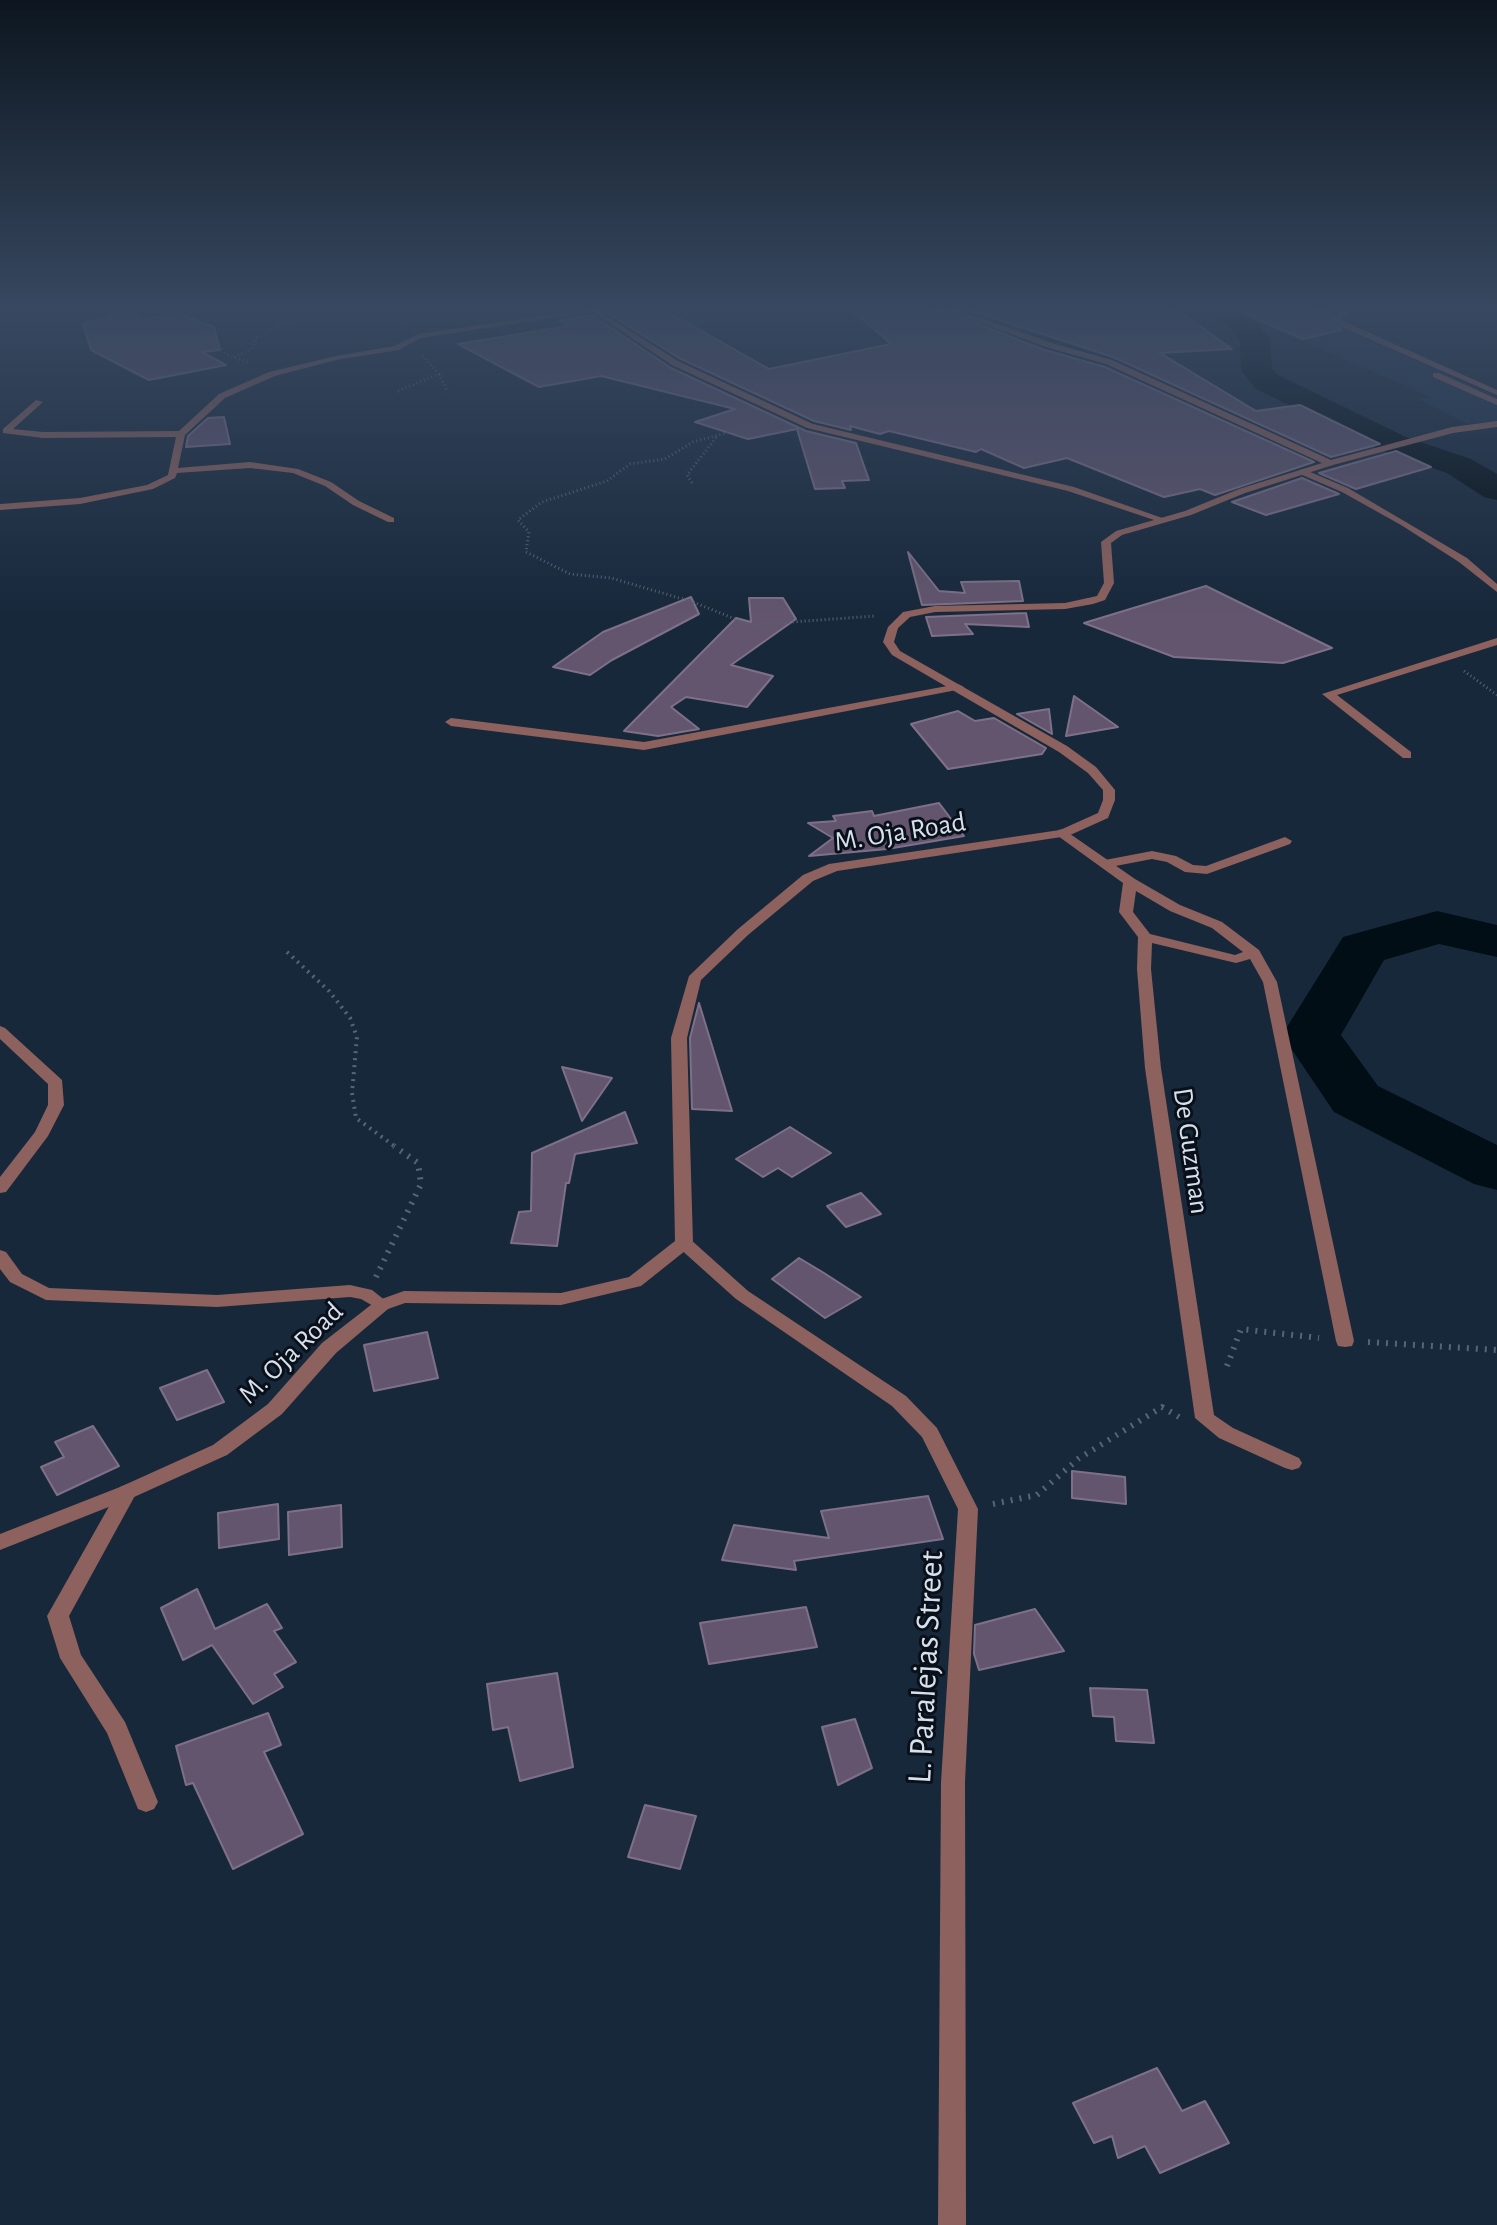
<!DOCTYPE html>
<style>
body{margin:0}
canvas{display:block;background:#18283b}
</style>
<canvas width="1497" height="2225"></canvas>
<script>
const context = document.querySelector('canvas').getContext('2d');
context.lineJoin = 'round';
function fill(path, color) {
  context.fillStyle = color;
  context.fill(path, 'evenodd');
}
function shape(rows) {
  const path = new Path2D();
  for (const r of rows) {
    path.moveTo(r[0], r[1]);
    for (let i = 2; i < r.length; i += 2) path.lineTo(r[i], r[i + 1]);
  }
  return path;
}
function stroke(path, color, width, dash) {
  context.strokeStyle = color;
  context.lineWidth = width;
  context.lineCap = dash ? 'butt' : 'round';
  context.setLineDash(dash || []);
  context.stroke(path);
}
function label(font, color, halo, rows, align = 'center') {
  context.font = font + ' "Alegreya Sans",sans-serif';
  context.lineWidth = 6;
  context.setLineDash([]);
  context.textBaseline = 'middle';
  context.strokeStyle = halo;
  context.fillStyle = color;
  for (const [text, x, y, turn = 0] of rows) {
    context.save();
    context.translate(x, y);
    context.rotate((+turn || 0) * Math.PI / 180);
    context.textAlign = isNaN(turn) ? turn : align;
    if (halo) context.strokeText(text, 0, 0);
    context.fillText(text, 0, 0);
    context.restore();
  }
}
const built = shape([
 [1221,305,1310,305,1330,313,1313,316,1497,396,1497,421,1468,424,1419,399,1431,397]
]);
const river = shape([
 [1198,305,1234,305,1247,312,1270,339,1272,369,1278,375,1406,437,1471,459,1497,474,1497,500,1484,497,1447,473,1381,450,1256,389,1241,370,1240,340,1227,324,1202,311,1198,305],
 [1437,911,1497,925,1497,957,1439,944,1384,960,1341,1035,1378,1086,1497,1145,1497,1190,1474,1184,1334,1112,1282,1035,1343,937,1437,911]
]);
const building = shape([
 [617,305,656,305,769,369,891,344,846,305,929,305,1045,350,1105,367,1314,462,1215,495,1200,489,1164,497,1067,458,1024,468,981,449,976,452,889,431,880,434,850,426,851,430,814,421,679,358,601,309,617,305],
 [952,305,1171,305,1232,349,1160,353,1256,411,1300,405,1380,444,1331,457,1113,357,952,305],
 [1224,305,1310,305,1332,314,1328,320,1342,330,1303,339,1224,305],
 [132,308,139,321,178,313,214,327,220,350,202,352,226,365,149,380,91,350,83,324,132,308],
 [592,315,671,368,806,431,856,443,869,480,842,481,845,488,815,489,797,429,748,439,695,422,735,409,601,376,539,387,458,344,568,326,559,320,592,315],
 [224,417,230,444,186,447,188,436,208,418,224,417],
 [1396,451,1431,467,1356,489,1319,473,1396,451],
 [1302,478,1339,494,1266,515,1232,502,1302,478],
 [908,552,939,591,965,593,961,582,1019,581,1023,601,922,605,908,552],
 [1206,586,1332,648,1283,663,1174,657,1084,623,1206,586],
 [691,597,699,614,612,660,590,675,553,667,603,632,691,597],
 [749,598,783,598,796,619,731,665,773,676,747,707,686,697,671,707,699,729,658,736,624,731,736,618,751,622,749,598],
 [1026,613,1029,627,965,624,973,634,932,636,926,617,1026,613],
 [1074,696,1118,727,1066,736,1074,696],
 [1049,709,1052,734,1017,714,1049,709],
 [958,711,975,721,994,718,1046,748,1042,754,948,769,911,724,958,711],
 [939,803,964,836,887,849,809,856,833,838,808,823,836,821,833,816,872,811,874,816,939,803],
 [699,1003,732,1111,692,1109,690,1038,699,1003],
 [562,1067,612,1078,582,1121,562,1067],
 [625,1112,637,1143,575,1154,569,1183,566,1183,557,1246,511,1243,519,1212,531,1211,532,1153,625,1112],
 [790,1127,831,1153,792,1177,778,1168,763,1177,736,1159,790,1127],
 [861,1193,881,1214,846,1227,827,1206,861,1193],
 [799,1258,824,1273,861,1297,825,1318,772,1279,799,1258],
 [427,1332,438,1378,374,1391,364,1345,427,1332],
 [207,1370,224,1402,177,1420,160,1388,207,1370],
 [93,1426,119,1466,57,1495,41,1467,64,1457,55,1442,93,1426],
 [1072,1471,1125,1477,1126,1504,1072,1498,1072,1471],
 [928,1496,943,1539,794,1561,796,1570,722,1560,734,1525,829,1538,821,1511,928,1496],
 [278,1504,279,1539,219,1548,218,1513,278,1504],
 [341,1505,342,1547,289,1555,288,1512,341,1505],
 [197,1589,215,1629,267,1604,282,1628,274,1631,296,1662,274,1674,283,1687,253,1704,212,1645,183,1660,161,1608,197,1589],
 [806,1607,817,1647,709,1664,700,1623,806,1607],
 [1035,1609,1064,1651,979,1670,974,1654,975,1625,1035,1609],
 [557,1673,573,1767,520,1781,508,1727,493,1730,487,1684,557,1673],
 [1090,1688,1147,1690,1154,1743,1116,1741,1114,1717,1093,1716,1090,1688],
 [268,1713,281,1745,264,1752,303,1834,233,1869,193,1783,186,1785,176,1746,268,1713],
 [855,1719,872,1768,838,1785,822,1727,855,1719],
 [645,1805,696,1816,680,1869,628,1857,645,1805],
 [1157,2068,1182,2111,1205,2101,1229,2143,1160,2173,1145,2146,1118,2158,1112,2136,1094,2143,1073,2103,1157,2068]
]);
const pathFar2 = shape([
 [381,305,399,320,406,321],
 [201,325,228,355,249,363],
 [234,357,252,349,256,338,290,321,343,305],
 [439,374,448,392],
 [398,391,439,374,422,355],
 [759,424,693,442,665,459,630,464,607,481,542,502,518,520,529,532,526,552,570,574,611,578,693,602,750,625,875,616],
 [692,483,687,475,718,435],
 [1464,671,1497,695]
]);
const pathFar1 = shape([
 [287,952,329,991,350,1018,357,1037,352,1093,356,1118,397,1148]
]);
const path = shape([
 [376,1277,421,1184,418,1163,394,1146],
 [1368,1342,1497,1350],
 [1227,1366,1241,1329,1319,1338],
 [993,1504,1037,1495,1078,1459,1162,1407,1179,1417]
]);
const service = shape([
 [584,305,605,305,587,309,584,305],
 [1433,373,1439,373,1497,399,1497,405,1433,377,1433,373],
 [1285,837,1292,841,1290,844,1207,874,1185,872,1167,862,1152,859,1105,868,1098,864,1105,860,1152,851,1176,856,1193,865,1206,866,1285,837]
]);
const minor = shape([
 [1327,305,1342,305,1337,307,1349,314,1341,320,1497,390,1497,395,1335,324,1331,318,1339,314,1327,309,1327,305],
 [594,308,678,361,813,424,1074,487,1168,520,1160,522,1068,491,807,428,672,365,593,312,420,338,399,350,336,360,275,376,225,398,185,435,178,468,250,462,298,469,331,482,359,501,394,518,394,522,388,522,353,505,325,486,293,473,250,468,177,473,175,478,153,489,80,504,0,510,0,504,80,498,147,485,168,475,176,437,43,438,3,433,3,429,36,400,43,402,13,429,43,432,179,431,219,394,269,372,336,356,394,346,418,334,594,308],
 [1303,469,1348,488,1467,558,1497,584,1497,592,1459,562,1401,525,1342,492,1300,474,1298,472,1303,469],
 [1497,638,1497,645,1337,695,1411,752,1411,758,1403,758,1322,694,1497,638],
 [958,684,964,687,962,689,644,750,451,726,445,722,451,718,644,742,958,684],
 [1063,829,1135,879,1180,905,1222,922,1259,950,1277,982,1354,1341,1352,1346,1345,1347,1338,1346,1336,1341,1263,982,1250,959,1236,963,1152,943,1151,969,1161,1068,1214,1415,1233,1428,1299,1458,1302,1463,1299,1468,1292,1470,1285,1468,1219,1438,1195,1418,1145,1068,1137,969,1138,937,1119,912,1123,883,1058,836,1058,830,1063,829],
 [1136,891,1170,911,1212,928,1243,952,1235,955,1150,934,1133,912,1136,891],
 [0,1026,5,1028,62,1080,64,1105,48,1136,6,1192,0,1193,0,1177,35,1132,48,1105,48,1084,0,1039,0,1026],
 [684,1237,690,1239,748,1291,906,1396,937,1428,978,1509,965,1782,966,2225,938,2225,941,1782,958,1509,922,1437,892,1406,736,1299,678,1247,675,1243,684,1237],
 [0,1250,6,1252,22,1274,49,1288,217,1295,350,1285,372,1290,391,1305,388,1309,382,1311,361,1299,350,1297,217,1307,46,1300,10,1282,0,1269,0,1250],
 [127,1484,134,1487,137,1492,69,1616,81,1655,125,1722,158,1802,154,1809,146,1812,138,1809,107,1733,60,1658,47,1616,120,1487,127,1484]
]);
const tertiary = shape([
 [579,305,589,305,598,310,591,312,579,305],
 [932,305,943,305,1052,343,1112,360,1331,460,1452,427,1497,421,1497,427,1453,433,1333,465,1245,493,1191,515,1122,535,1111,543,1114,583,1105,600,1093,604,1065,609,935,612,910,617,898,628,894,642,900,651,1067,746,1096,767,1115,790,1115,800,1108,818,1068,836,837,871,813,881,748,935,701,980,687,1038,693,1243,690,1247,641,1286,561,1305,405,1303,388,1309,336,1353,282,1414,227,1455,134,1497,0,1550,0,1534,120,1487,213,1445,268,1404,322,1343,376,1301,404,1291,561,1293,629,1277,675,1241,671,1038,689,976,738,929,803,875,829,864,1060,830,1098,813,1103,800,1103,790,1088,773,1059,752,892,655,883,642,888,627,903,612,935,606,1065,603,1097,596,1104,583,1101,542,1116,531,1185,511,1239,489,1322,463,1106,364,1046,347,932,305]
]);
const streetNames = [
 ["M. Oja Road",900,832,-9],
 ["De Guzman",1191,1151,82],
 ["M. Oja Road",291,1353,-44]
];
const nearStreetnames = [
 ["L. Paralejas Street",926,1667,-87]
];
fill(built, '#20344b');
fill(river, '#020e15');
fill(building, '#62556d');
stroke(building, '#7e7089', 2);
stroke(pathFar2, '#566475', 3, [1, 3]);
stroke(pathFar1, '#566475', 4, [2, 5]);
stroke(path, '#566475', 6, [2, 7]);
fill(service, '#8d615d');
fill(minor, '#8d615d');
fill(tertiary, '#8d615d');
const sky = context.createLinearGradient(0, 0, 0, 616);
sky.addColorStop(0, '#0d1620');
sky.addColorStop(0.5, '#374860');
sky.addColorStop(1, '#37486000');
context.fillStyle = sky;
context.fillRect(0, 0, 1497, 616);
label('28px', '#d7e1ee', '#091019', streetNames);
label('34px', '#d7e1ee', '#091019', nearStreetnames);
</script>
